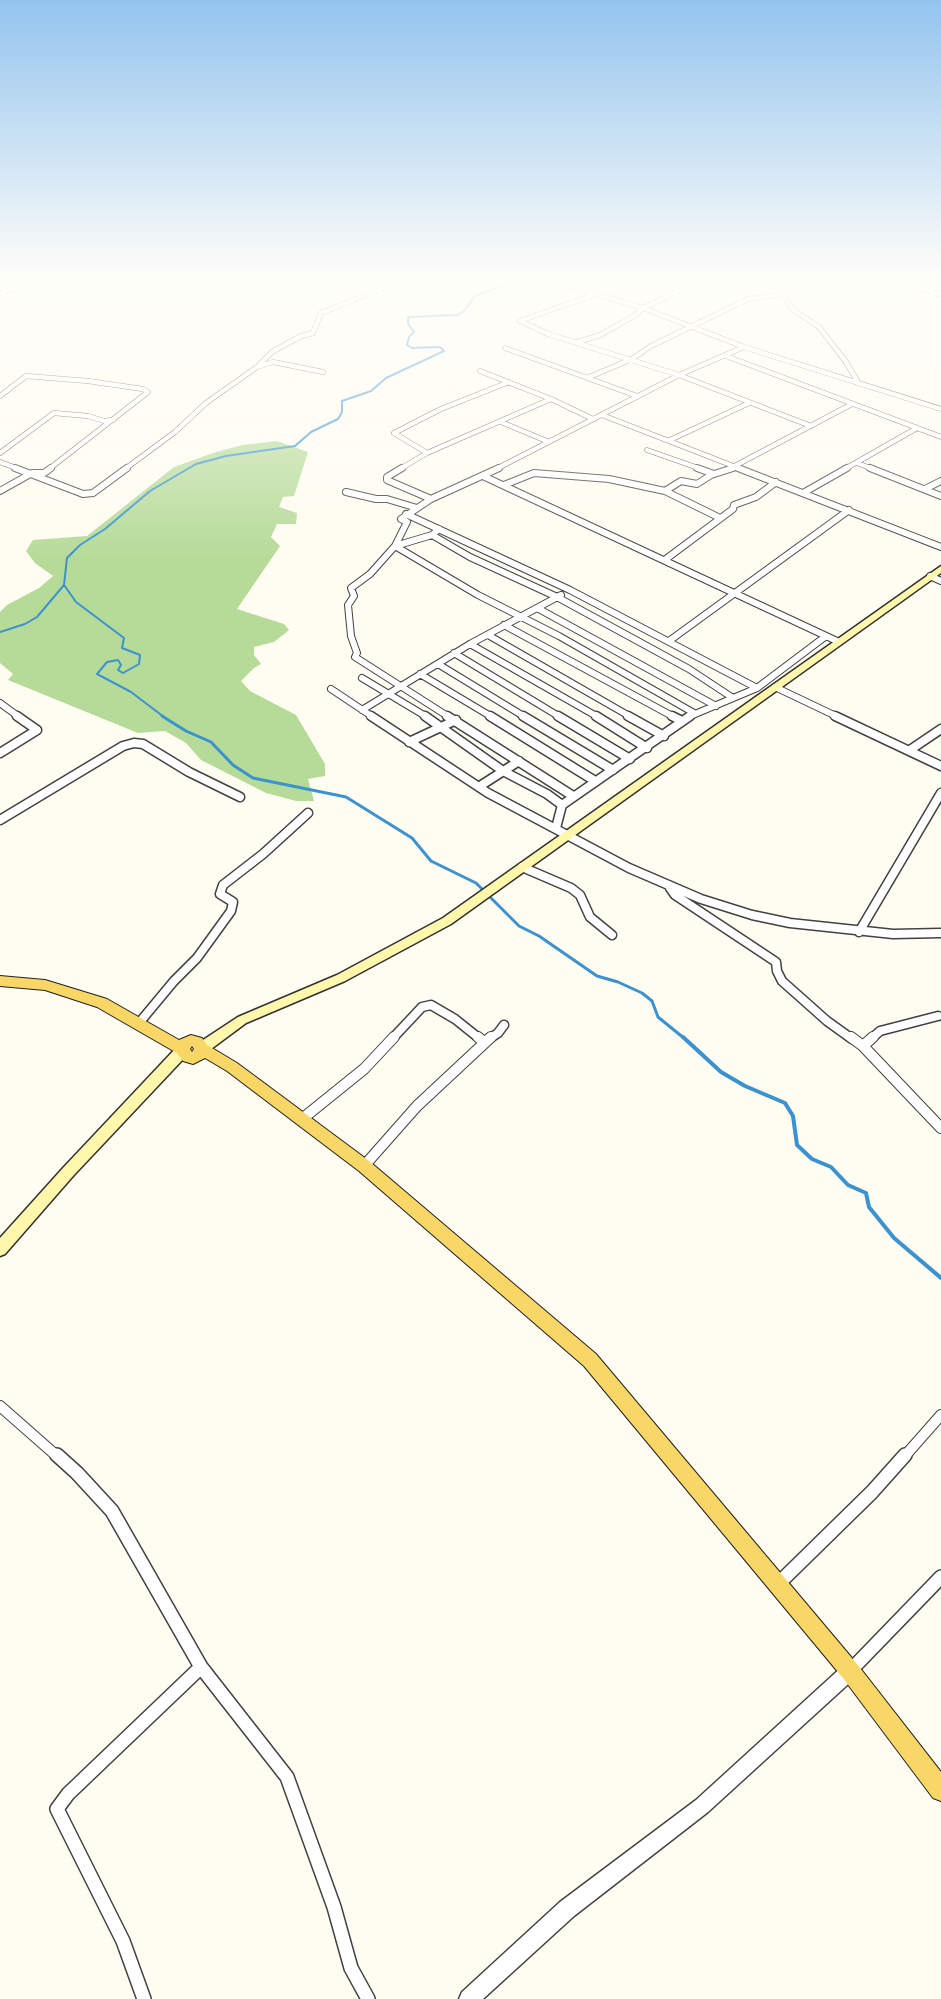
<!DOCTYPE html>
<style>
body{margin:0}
canvas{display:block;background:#fffcf1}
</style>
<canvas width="941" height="1999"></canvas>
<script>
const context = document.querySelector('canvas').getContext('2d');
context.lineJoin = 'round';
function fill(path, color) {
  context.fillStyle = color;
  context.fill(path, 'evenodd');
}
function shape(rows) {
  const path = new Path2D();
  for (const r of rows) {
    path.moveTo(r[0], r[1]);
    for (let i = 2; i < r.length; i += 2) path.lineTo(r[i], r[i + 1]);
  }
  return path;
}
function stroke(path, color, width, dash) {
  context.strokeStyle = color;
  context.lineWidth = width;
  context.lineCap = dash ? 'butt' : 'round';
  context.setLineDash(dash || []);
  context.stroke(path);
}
const forest = shape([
 [277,441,308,452,294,496,283,497,279,507,297,513,296,524,277,524,271,537,280,546,237,609,284,624,289,630,274,642,254,647,254,655,261,664,254,668,241,681,250,691,296,715,325,764,325,776,308,779,314,801,296,801,266,793,201,760,186,743,165,731,138,733,8,680,13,674,0,663,0,612,7,605,39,588,53,576,35,563,26,551,33,540,87,536,174,467,216,452,243,445]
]);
const streamFar2 = shape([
 [64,585,76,602,124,638,122,648,140,655,139,664,123,673,118,670,121,665,118,660,107,662,97,674,131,692,164,717],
 [0,632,25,624,37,617,64,585,67,558,80,545,105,529,150,491,196,464,226,456,295,446,311,432,338,419,342,412,342,401,371,391,386,378,444,351,440,347,412,348,407,345,409,337,414,332,408,324,408,317,457,315,464,311,475,296,522,278]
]);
const streamFar1 = shape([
 [162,716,186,731,211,742,233,765,253,778,346,797,412,838,431,861,476,883,519,926,539,936,597,976,618,982,642,993,652,1001,658,1017,685,1039]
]);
const stream = shape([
 [683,1037,721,1072,745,1086,785,1103,793,1116,797,1145,812,1159,831,1167,848,1185,866,1193,869,1207,894,1238,941,1278]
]);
const minorFar4 = shape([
 [881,278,941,294],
 [570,286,643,308,744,347,941,409],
 [782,293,792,309,819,327,846,362,857,381],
 [0,294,43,278],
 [520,321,548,334,679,375,811,426],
 [520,321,593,295],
 [577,342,598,336,636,315,643,308,706,278],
 [505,348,637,396],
 [726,356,941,437],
 [259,365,272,352,299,337,313,333,321,313,409,278],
 [480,371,551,399,593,419],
 [587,378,632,359,651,346,748,299,778,295,805,278],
 [0,396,26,376,88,381,143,389,148,392,49,469],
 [602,415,741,469],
 [501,422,549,442],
 [670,440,749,403],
 [647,450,701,469],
 [0,453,54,413,88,416,104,421,113,420],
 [427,453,394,433,441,409,509,382],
 [0,462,19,469],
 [857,463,873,469],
 [125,469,175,432,206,403,257,367,273,362,323,372],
 [400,469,427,453,551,399],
 [496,469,679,375,744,347],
 [729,469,852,404],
 [845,469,917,428]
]);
const minorFar3 = shape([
 [15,468,83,494,93,493,127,468],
 [402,468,387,477,387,480,431,499],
 [499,468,431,499,401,519,407,522,395,546,478,595,559,636,694,713],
 [697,468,714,474],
 [738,468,941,547],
 [870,468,941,496],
 [483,476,839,642],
 [504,485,534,473,609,479,665,491,718,517],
 [925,489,941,481],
 [0,491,32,473,44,473,51,468],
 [665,491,681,481,697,484,711,475,733,468],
 [346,492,376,499,387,499,417,508],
 [803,493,847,468],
 [406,514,570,590,757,688],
 [439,529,432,535,395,546,370,574,351,588,354,596,348,605,351,636,357,653,355,657,449,717],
 [432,535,470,557,557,597,689,669,733,698],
 [666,559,733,509,734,505,756,497,776,482],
 [930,576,941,581],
 [539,609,716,706],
 [504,625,674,717],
 [488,635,631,717],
 [669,641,849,510],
 [470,644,598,717],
 [454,653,560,717],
 [438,664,525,717],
 [420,674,492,717],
 [362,678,427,717],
 [775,687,838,717],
 [331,689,373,717],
 [0,703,19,717],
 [362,710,470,644,561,595],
 [688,717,757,688,826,636]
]);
const minorFar2 = shape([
 [371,716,488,793,629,868,701,899,752,915,790,923,893,934,941,933],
 [425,716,503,771,547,794,562,805],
 [447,716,573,796],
 [490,716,595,781],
 [523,716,613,770],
 [558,716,630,759],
 [596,716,647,748],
 [628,716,664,736],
 [672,716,682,721],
 [835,716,941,766],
 [409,742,456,720],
 [910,750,941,729],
 [0,753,37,730,17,716],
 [480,786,519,761],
 [0,820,123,746,134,743,143,744,189,772,240,797],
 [556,828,562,805,690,716],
 [522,867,571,888,580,895,590,917,612,935],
 [670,888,675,895,776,962,777,971,782,981,827,1021,852,1039],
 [859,932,941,793],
 [139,1023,174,981,197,958,231,911,233,902,220,894,223,885,263,854,308,813],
 [392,1039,422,1007,431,1005,455,1019,480,1039],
 [489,1039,498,1033,504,1025],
 [871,1039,880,1031,938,1016]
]);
const minorFar1 = shape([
 [478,1037,484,1042],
 [851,1037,863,1046,941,1128],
 [863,1046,873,1037],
 [302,1119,364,1069,394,1037],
 [364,1166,417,1106,491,1037],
 [0,1406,58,1457],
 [904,1457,941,1415]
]);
const minor = shape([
 [57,1455,77,1473,112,1511,201,1667,287,1777,334,1907,351,1968,368,1999],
 [777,1585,872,1492,905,1455],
 [850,1671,941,1577],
 [144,1999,123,1941,57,1809,68,1794,201,1667]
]);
const tertiary = shape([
 [850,1663,856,1665,858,1671,856,1677,708,1812,574,1916,483,1999,459,1999,462,1992,560,1902,696,1800,844,1665,850,1663]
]);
const secondary = shape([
 [941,566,941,573,451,924,345,981,246,1023,207,1052,197,1052,196,1048,197,1044,238,1017,337,975,443,918,941,566],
 [182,1046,187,1047,188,1051,187,1055,73,1176,5,1254,0,1256,0,1238,63,1168,177,1047,182,1046]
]);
const primary = shape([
 [0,976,45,980,107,999,179,1040,191,1035,202,1038,207,1045,237,1063,369,1161,596,1354,857,1664,941,1772,941,1801,933,1798,843,1678,584,1366,359,1171,227,1071,205,1058,193,1064,183,1061,177,1053,97,1007,45,990,0,986,0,976],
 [192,1046,194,1049,192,1052,190,1049,192,1046]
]);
fill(forest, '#b6db99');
stroke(streamFar2, '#3c92ce', 2);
stroke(streamFar1, '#3c92ce', 3);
stroke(stream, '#3c92ce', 4);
stroke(minorFar4, '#424242', 5.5);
stroke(minorFar3, '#424242', 8);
stroke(minorFar2, '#424242', 11);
stroke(minorFar1, '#424242', 12);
stroke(minor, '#424242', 16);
stroke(tertiary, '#424242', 3);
stroke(secondary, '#313131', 3);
stroke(primary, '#202020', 2);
stroke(minorFar4, '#fff', 4.5);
stroke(minorFar3, '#fff', 6);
stroke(minorFar2, '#fff', 8);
stroke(minorFar1, '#fff', 10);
stroke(minor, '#fff', 13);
fill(tertiary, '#fff');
fill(secondary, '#fff7ac');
fill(primary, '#f8d767');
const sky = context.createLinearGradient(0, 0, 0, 558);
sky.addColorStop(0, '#93c4ee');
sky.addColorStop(0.5, '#fffef9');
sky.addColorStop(1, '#fffef900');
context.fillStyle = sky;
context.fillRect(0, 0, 941, 558);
</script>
